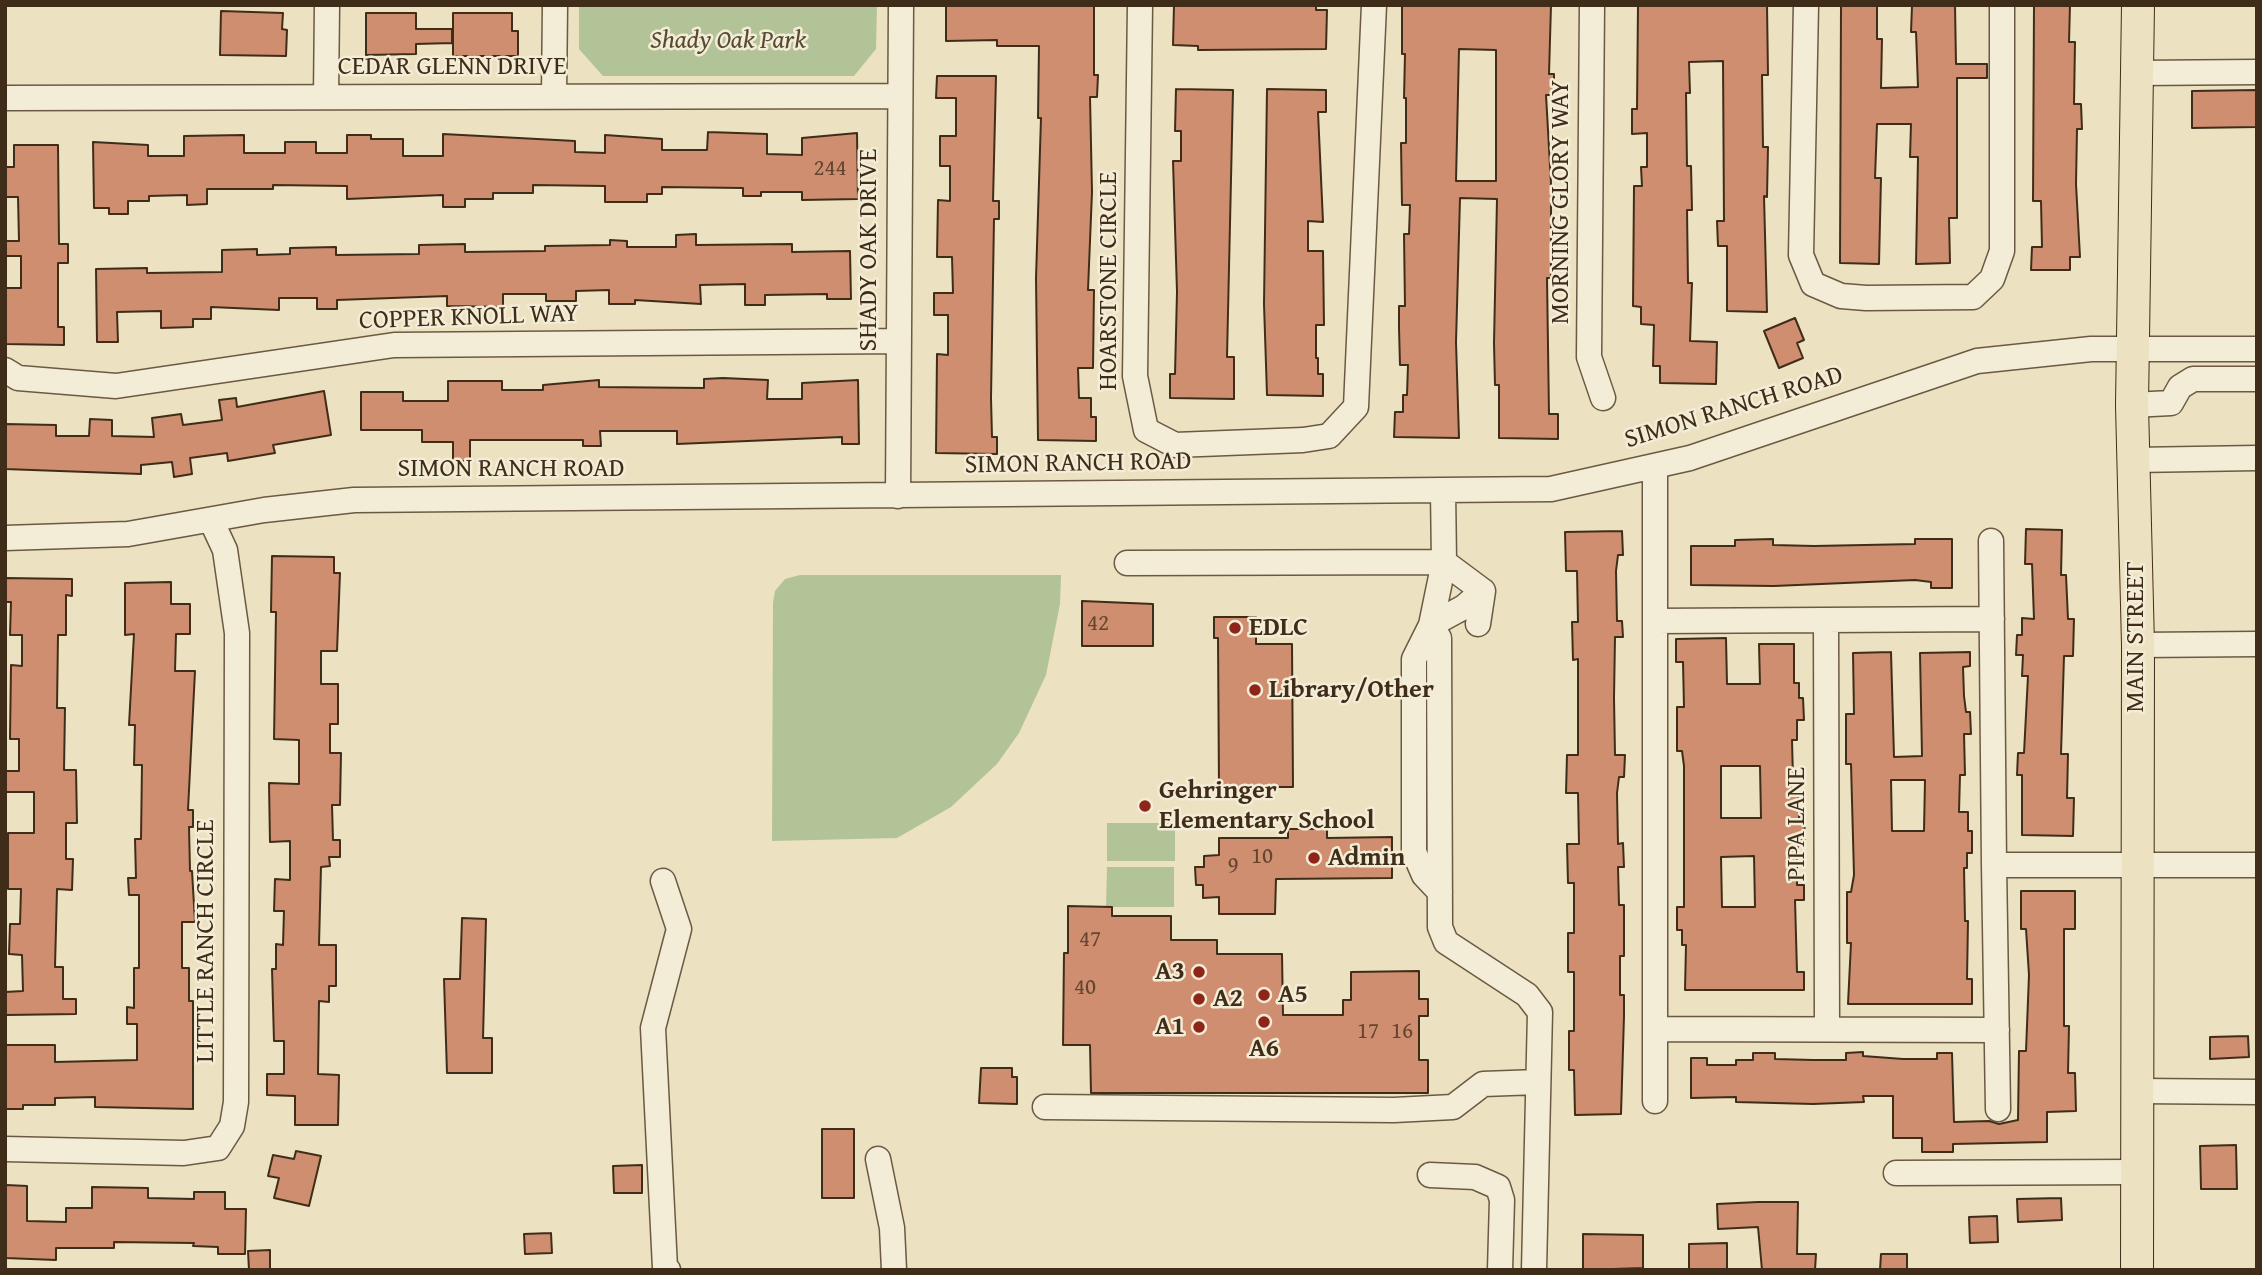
<!DOCTYPE html>
<style>
body{margin:0}
#map{position:relative;width:2262px;height:1275px;overflow:hidden;background:#ece1c0;font-family:"Gentium Book Plus",serif}
canvas{display:block}
.frame{position:absolute;inset:0;border:7px solid #402d19;pointer-events:none}
</style>
<div id="map">
<canvas width="2262" height="1275"></canvas>
<div class="frame"></div>
</div>
<script>
const context = document.querySelector('canvas').getContext('2d');
context.lineJoin = 'round';
function fill(path, color) {
  context.fillStyle = color;
  context.fill(path, 'evenodd');
}
function shape(rows) {
  const path = new Path2D();
  for (const r of rows) {
    path.moveTo(r[0], r[1]);
    for (let i = 2; i < r.length; i += 2) path.lineTo(r[i], r[i + 1]);
  }
  return path;
}
function stroke(path, color, width, dash) {
  context.strokeStyle = color;
  context.lineWidth = width;
  context.lineCap = dash ? 'butt' : 'round';
  context.setLineDash(dash || []);
  context.stroke(path);
}
function label(font, color, halo, rows, align = 'center') {
  context.font = font + ' "Gentium Book Plus",serif';
  context.lineWidth = 5;
  context.setLineDash([]);
  context.textBaseline = 'middle';
  context.strokeStyle = halo;
  context.fillStyle = color;
  for (const [text, x, y, turn = 0] of rows) {
    context.save();
    context.translate(x, y);
    context.rotate((+turn || 0) * Math.PI / 180);
    context.textAlign = isNaN(turn) ? turn : align;
    if (halo) context.strokeText(text, 0, 0);
    context.fillText(text, 0, 0);
    context.restore();
  }
}
const green = shape([
 [579,5,877,5,876,49,854,76,603,76,579,49],
 [800,575,1061,575,1060,604,1046,675,1019,733,997,764,951,807,897,838,772,841,773,603,775,591,785,579],
 [1107,823,1175,823,1175,861,1107,861],
 [1107,867,1174,867,1174,907,1106,907]
]);
const building = shape([
 [946,5,1094,5,1094,75,1098,75,1097,97,1090,97,1092,192,1088,290,1094,290,1093,368,1078,368,1079,398,1091,398,1091,417,1096,417,1096,441,1038,440,1036,278,1041,118,1038,118,1039,46,997,46,997,40,946,41,946,5],
 [1174,5,1316,5,1316,10,1327,10,1326,49,1198,50,1198,46,1173,45,1174,5],
 [1402,5,1551,5,1549,74,1554,74,1554,95,1546,95,1551,183,1551,278,1547,278,1549,414,1558,414,1558,439,1499,438,1499,385,1495,385,1494,343,1497,199,1460,198,1456,342,1459,438,1394,437,1395,412,1403,412,1403,395,1407,395,1408,365,1400,365,1399,328,1399,306,1405,306,1404,234,1409,234,1410,205,1402,205,1401,143,1406,143,1406,98,1404,98,1405,54,1402,54,1402,5],
 [1459,49,1496,50,1496,181,1456,181,1459,49],
 [1638,5,1767,5,1768,75,1762,75,1763,147,1768,147,1767,197,1764,196,1767,312,1727,311,1727,246,1718,246,1717,221,1724,221,1723,61,1689,62,1690,93,1686,93,1687,166,1691,166,1692,210,1687,210,1688,283,1692,283,1690,341,1717,342,1716,384,1660,383,1660,366,1653,366,1654,325,1641,324,1641,307,1633,306,1634,186,1642,186,1641,167,1647,167,1647,133,1632,134,1632,109,1637,109,1638,5],
 [1841,5,1877,5,1877,39,1882,39,1881,88,1918,87,1916,32,1911,32,1912,6,1955,5,1956,64,1987,64,1987,78,1957,78,1957,218,1949,218,1950,263,1916,264,1918,157,1910,157,1911,124,1877,124,1875,178,1881,178,1879,264,1840,263,1841,5],
 [2034,5,2070,5,2069,42,2075,42,2074,104,2081,104,2082,129,2077,129,2076,184,2080,257,2070,257,2070,270,2031,270,2032,247,2042,247,2041,201,2033,201,2034,5],
 [221,11,283,13,282,29,287,30,286,56,220,55,221,11],
 [366,13,416,13,416,29,452,29,452,43,416,44,416,54,366,55,366,13],
 [453,13,512,13,512,31,518,31,518,56,453,56,453,13],
 [937,76,996,76,993,201,999,201,999,219,994,219,991,398,992,437,997,437,997,454,936,453,937,354,948,355,948,315,934,315,934,293,953,293,952,257,937,257,938,200,950,201,950,166,940,166,940,136,956,136,956,98,936,98,937,76],
 [1176,89,1233,90,1227,357,1234,357,1234,399,1170,398,1170,374,1175,374,1177,292,1173,161,1181,161,1181,131,1175,131,1176,89],
 [1267,89,1326,90,1326,112,1318,112,1323,222,1308,221,1308,251,1323,251,1324,325,1316,325,1316,358,1318,358,1318,374,1323,374,1323,396,1267,395,1264,304,1267,89],
 [2257,90,2257,127,2192,128,2192,91,2257,90],
 [708,132,767,134,767,154,802,155,802,138,857,133,858,199,802,200,802,192,761,192,761,196,743,196,743,188,662,187,662,194,647,194,647,202,605,202,605,186,533,185,533,193,493,193,493,199,465,199,465,207,443,207,443,195,347,199,347,186,273,185,273,189,207,189,207,204,187,205,187,195,149,196,149,201,128,201,128,214,109,214,109,208,94,208,93,142,148,145,148,156,184,156,184,136,244,135,244,153,285,153,285,142,316,142,316,153,347,153,347,135,371,135,371,139,403,139,403,156,443,156,443,134,575,141,575,152,605,153,605,135,662,139,662,150,707,150,708,132],
 [14,145,58,145,59,244,68,244,68,263,58,263,58,327,64,327,64,345,5,344,5,288,21,288,21,256,5,256,5,241,19,241,18,197,5,197,5,167,14,167,14,145],
 [696,234,696,245,792,244,792,252,850,251,851,299,827,299,827,294,765,295,765,305,745,305,745,284,700,285,701,304,635,300,635,304,609,304,609,290,576,291,576,301,546,301,546,294,503,294,503,307,447,306,447,296,337,300,337,309,317,309,317,298,279,298,279,310,211,307,211,319,193,319,193,327,161,328,161,311,117,312,118,342,97,342,96,269,147,268,147,273,222,272,222,250,257,249,257,255,290,254,290,248,336,247,336,255,419,254,419,245,465,244,465,252,545,251,545,246,610,245,610,240,627,241,627,247,676,247,676,235,696,234],
 [1795,318,1804,340,1797,343,1803,358,1779,368,1764,331,1795,318],
 [723,378,768,380,767,399,802,399,802,383,858,380,859,444,842,444,842,437,677,444,677,431,600,431,601,446,583,446,583,440,470,440,470,461,453,461,453,442,422,442,422,430,361,430,361,392,403,392,403,401,448,401,448,381,502,381,502,390,543,390,543,385,599,380,599,387,704,388,704,379,723,378],
 [324,391,331,435,273,445,275,453,228,461,227,453,190,458,192,474,174,477,172,462,141,465,141,474,5,469,5,424,56,425,56,436,89,436,90,419,112,420,112,436,154,437,152,418,181,414,183,425,222,420,219,400,236,398,237,407,324,391],
 [2026,529,2062,530,2061,575,2066,575,2068,619,2074,619,2073,656,2064,656,2061,754,2068,754,2067,798,2074,798,2073,836,2022,835,2022,775,2017,775,2018,753,2024,753,2028,676,2022,676,2023,655,2016,655,2017,635,2022,635,2022,618,2034,619,2032,564,2025,564,2026,529],
 [1622,531,1623,555,1618,555,1616,571,1617,621,1622,621,1623,637,1615,637,1614,698,1615,755,1625,755,1624,777,1619,777,1617,793,1618,844,1623,843,1624,867,1618,867,1619,905,1624,905,1624,956,1620,956,1620,995,1624,995,1624,1016,1621,1114,1575,1115,1574,1070,1569,1070,1569,1031,1574,1031,1574,972,1568,972,1568,933,1574,933,1574,883,1568,883,1567,844,1579,844,1578,793,1566,793,1567,755,1578,755,1578,659,1573,660,1572,622,1578,622,1577,571,1566,571,1565,532,1622,531],
 [1773,539,1773,545,1814,546,1915,544,1915,539,1952,539,1952,588,1931,588,1931,582,1915,580,1774,586,1691,585,1691,546,1735,546,1735,540,1773,539],
 [272,556,334,557,334,573,340,573,337,651,321,651,321,684,338,684,338,724,330,724,330,753,341,753,340,805,332,805,333,840,340,840,340,857,329,857,330,866,321,867,319,945,336,945,336,986,329,986,329,1002,319,1001,318,1074,339,1075,338,1125,295,1125,295,1096,267,1095,267,1074,284,1074,284,1041,274,1041,272,969,276,969,276,944,283,945,284,911,274,911,275,879,290,880,290,841,270,842,269,783,299,784,299,740,274,739,276,612,271,612,272,556],
 [6,578,72,579,72,596,66,595,66,635,58,635,57,708,65,708,64,770,76,770,77,823,66,823,66,859,73,859,72,890,57,889,55,967,63,967,63,999,76,999,76,1014,6,1015,5,992,23,991,22,955,9,954,10,924,20,924,21,889,8,889,8,833,34,833,34,792,6,792,5,771,19,771,19,739,10,739,11,665,22,666,22,635,10,635,11,602,6,602,6,578],
 [171,582,171,604,190,604,190,634,176,634,175,671,195,671,188,810,193,810,193,827,189,827,190,871,192,871,195,922,182,922,182,968,189,968,189,1001,193,1001,193,1109,95,1107,95,1097,55,1098,55,1105,23,1105,23,1109,5,1109,5,1045,55,1045,55,1062,137,1060,137,1024,127,1024,127,1007,134,1008,134,968,139,968,139,895,129,895,128,878,136,878,135,839,141,839,142,765,134,765,135,725,129,725,134,634,125,635,125,583,171,582],
 [1082,601,1153,604,1153,646,1082,646,1082,601],
 [1214,617,1256,617,1256,644,1292,644,1293,787,1219,787,1218,638,1214,638,1214,617],
 [1726,638,1727,684,1760,684,1759,644,1794,644,1794,683,1799,683,1799,698,1803,698,1804,720,1797,720,1797,740,1792,740,1793,778,1798,778,1799,817,1804,817,1805,840,1799,840,1797,855,1797,885,1804,885,1804,900,1795,900,1797,972,1804,972,1804,990,1685,990,1686,945,1682,945,1682,930,1677,930,1677,907,1684,907,1684,766,1682,751,1677,751,1677,707,1684,707,1683,662,1676,662,1676,639,1726,638],
 [1721,766,1760,766,1761,818,1721,818,1721,766],
 [1754,856,1755,907,1722,907,1721,857,1754,856],
 [1891,652,1894,757,1922,756,1920,653,1970,652,1970,666,1963,667,1964,696,1966,712,1970,712,1971,734,1964,734,1965,775,1960,775,1959,812,1968,812,1968,831,1972,831,1972,853,1967,853,1967,868,1964,868,1965,921,1968,921,1967,979,1972,979,1972,1004,1848,1004,1851,943,1847,943,1847,892,1851,892,1854,875,1851,764,1846,764,1846,714,1854,714,1853,653,1891,652],
 [1891,780,1925,780,1924,831,1892,831,1891,780],
 [1288,829,1327,829,1327,838,1392,837,1392,878,1276,879,1275,914,1219,914,1219,897,1203,898,1203,885,1196,885,1195,867,1204,867,1204,856,1219,855,1219,838,1288,838,1288,829],
 [2021,891,2075,891,2075,929,2064,929,2064,1026,2069,1026,2068,1073,2075,1073,2076,1111,2047,1112,2047,1142,1953,1144,1953,1152,1922,1152,1922,1138,1893,1138,1893,1096,1863,1096,1864,1102,1813,1104,1736,1102,1736,1097,1691,1098,1691,1058,1707,1058,1707,1065,1736,1065,1736,1060,1753,1060,1753,1053,1775,1053,1775,1059,1813,1060,1846,1060,1846,1053,1863,1052,1863,1056,1903,1059,1937,1059,1937,1053,1952,1053,1954,1122,1989,1121,1999,1124,2018,1120,2019,1051,2026,1051,2029,975,2026,929,2021,929,2021,891],
 [1068,906,1112,907,1112,916,1171,916,1171,940,1217,940,1217,954,1282,954,1283,1015,1343,1015,1343,1000,1351,1000,1351,972,1419,971,1419,999,1428,999,1428,1016,1419,1016,1419,1060,1428,1060,1428,1093,1091,1093,1090,1045,1063,1045,1064,953,1068,953,1068,906],
 [462,918,486,919,483,1038,492,1038,492,1073,447,1073,444,979,460,979,462,918],
 [2248,1036,2249,1057,2210,1059,2210,1037,2248,1036],
 [981,1068,1012,1068,1012,1077,1017,1077,1017,1104,979,1103,981,1068],
 [822,1129,854,1129,854,1198,822,1198,822,1129],
 [2236,1145,2237,1189,2201,1189,2200,1146,2236,1145],
 [296,1151,321,1156,309,1206,274,1198,279,1178,268,1176,273,1155,294,1159,296,1151],
 [642,1165,642,1193,614,1193,613,1166,642,1165],
 [6,1185,27,1186,27,1221,66,1222,66,1208,92,1208,92,1187,148,1188,148,1198,194,1199,194,1192,225,1192,225,1209,246,1209,245,1254,218,1254,218,1247,193,1246,194,1243,114,1242,114,1248,56,1248,56,1260,5,1258,6,1185],
 [2061,1198,2062,1220,2018,1222,2017,1199,2061,1198],
 [1758,1202,1798,1202,1797,1254,1816,1254,1815,1270,1762,1270,1758,1227,1718,1229,1717,1204,1758,1202],
 [1997,1216,1998,1242,1970,1243,1969,1217,1997,1216],
 [551,1233,552,1253,525,1254,524,1234,551,1233],
 [1583,1234,1643,1235,1643,1268,1583,1270,1583,1234],
 [1727,1243,1727,1270,1689,1270,1689,1244,1727,1243],
 [270,1250,270,1270,249,1270,248,1251,270,1250],
 [1881,1254,1907,1254,1907,1270,1880,1270,1881,1254]
]);
const minor = shape([
 [1140,5,1135,376,1146,430,1175,445,1303,440,1329,436,1356,407,1374,5],
 [1592,5,1589,357,1603,398],
 [1806,5,1801,255,1813,284,1841,296,1866,298,1973,297,1992,279,2002,251,2002,5],
 [2137,73,2257,72],
 [554,96,555,5],
 [326,97,327,5],
 [5,98,899,96],
 [5,370,18,378,116,386,394,345,899,341],
 [2132,405,2171,403,2180,387,2193,379,2257,379],
 [2134,460,2257,458],
 [1655,468,1655,1101],
 [1443,490,1444,562,1431,625,1439,638,1440,927,1446,942,1527,995,1540,1012,1534,1270],
 [898,496,901,5],
 [5,538,128,534,264,510,354,500,1551,489,1690,458,1977,361,2091,349,2257,349],
 [1991,541,1994,865],
 [1127,563,1444,562,1483,591],
 [1826,620,1827,1028],
 [1655,621,1992,619],
 [1478,624,1483,591],
 [2138,645,2257,644],
 [663,881,679,929,653,1028,665,1268,668,1270],
 [1440,892,1424,875,1414,852,1414,659,1431,625,1464,607,1483,591],
 [1655,1029,1997,1030],
 [2139,1091,2257,1092],
 [1045,1107,1394,1110,1453,1107,1483,1084,1538,1082],
 [1998,1109,1994,865,2257,865],
 [5,1149,184,1153,218,1148,232,1126,236,1102,237,633,225,550,211,520],
 [878,1159,892,1228,894,1270],
 [1896,1173,2138,1172],
 [1430,1175,1475,1177,1498,1187,1502,1200,1500,1270]
]);
const major = shape([
 [2137,1270,2138,645,2132,405,2138,5]
]);
const markers = [
 [1235,628,7,"#8f2418"],
 [1255,690,7,"#8f2418"],
 [1145,806,7,"#8f2418"],
 [1314,858,7,"#8f2418"],
 [1199,972,7,"#8f2418"],
 [1264,995,7,"#8f2418"],
 [1199,999,7,"#8f2418"],
 [1264,1022,7,"#8f2418"],
 [1199,1027,7,"#8f2418"]
];
const numberNames = [
 ["244",830,169],
 ["42",1098,624],
 ["10",1262,857],
 ["9",1233,866],
 ["47",1090,940],
 ["40",1085,988],
 ["17",1368,1032],
 ["16",1402,1032]
];
const parkNames = [
 ["Shady Oak Park",728,41]
];
const streetNames = [
 ["CEDAR GLENN DRIVE",452,67],
 ["MORNING GLORY WAY",1561,202,-90],
 ["SHADY OAK DRIVE",869,250,-90],
 ["HOARSTONE CIRCLE",1109,281,-90],
 ["COPPER KNOLL WAY",469,318,-2],
 ["SIMON RANCH ROAD",1734,408,-17],
 ["SIMON RANCH ROAD",1078,464,-1],
 ["SIMON RANCH ROAD",511,469],
 ["MAIN STREET",2136,637,-90],
 ["PIPA LANE",1797,824,-90],
 ["LITTLE RANCH CIRCLE",206,941,-90]
];
const poiNames = [
 ["EDLC",1249,628],
 ["Library/Other",1269,690],
 ["Gehringer",1159,791],
 ["Elementary School",1159,821],
 ["Admin",1328,858],
 ["A3",1185,972,"right"],
 ["A5",1278,995],
 ["A2",1213,999],
 ["A1",1185,1027,"right"],
 ["A6",1264,1049,"center"]
];
fill(green, '#b2c497');
fill(building, '#cf8e70');
stroke(building, '#402d19', 2);
stroke(minor, '#6b5a43', 27);
stroke(major, '#402d19', 34);
stroke(minor, '#f3ecd6', 24);
stroke(major, '#ece1c0', 32);
for (const [x, y, r, color] of markers) {
  const dot = new Path2D();
  dot.arc(x, y, r, 0, 2 * Math.PI);
  context.fillStyle = color;
  context.fill(dot);
  stroke(dot, '#f3ecd6', 2.5);
}
label('23px', '#64452f', null, numberNames);
label('italic 26px', '#574b32', '#f3ecd6', parkNames);
label('26px', '#402d19', '#f3ecd6', streetNames);
label('bold 26px', '#402d19', '#f3ecd6', poiNames, 'left');
</script>
